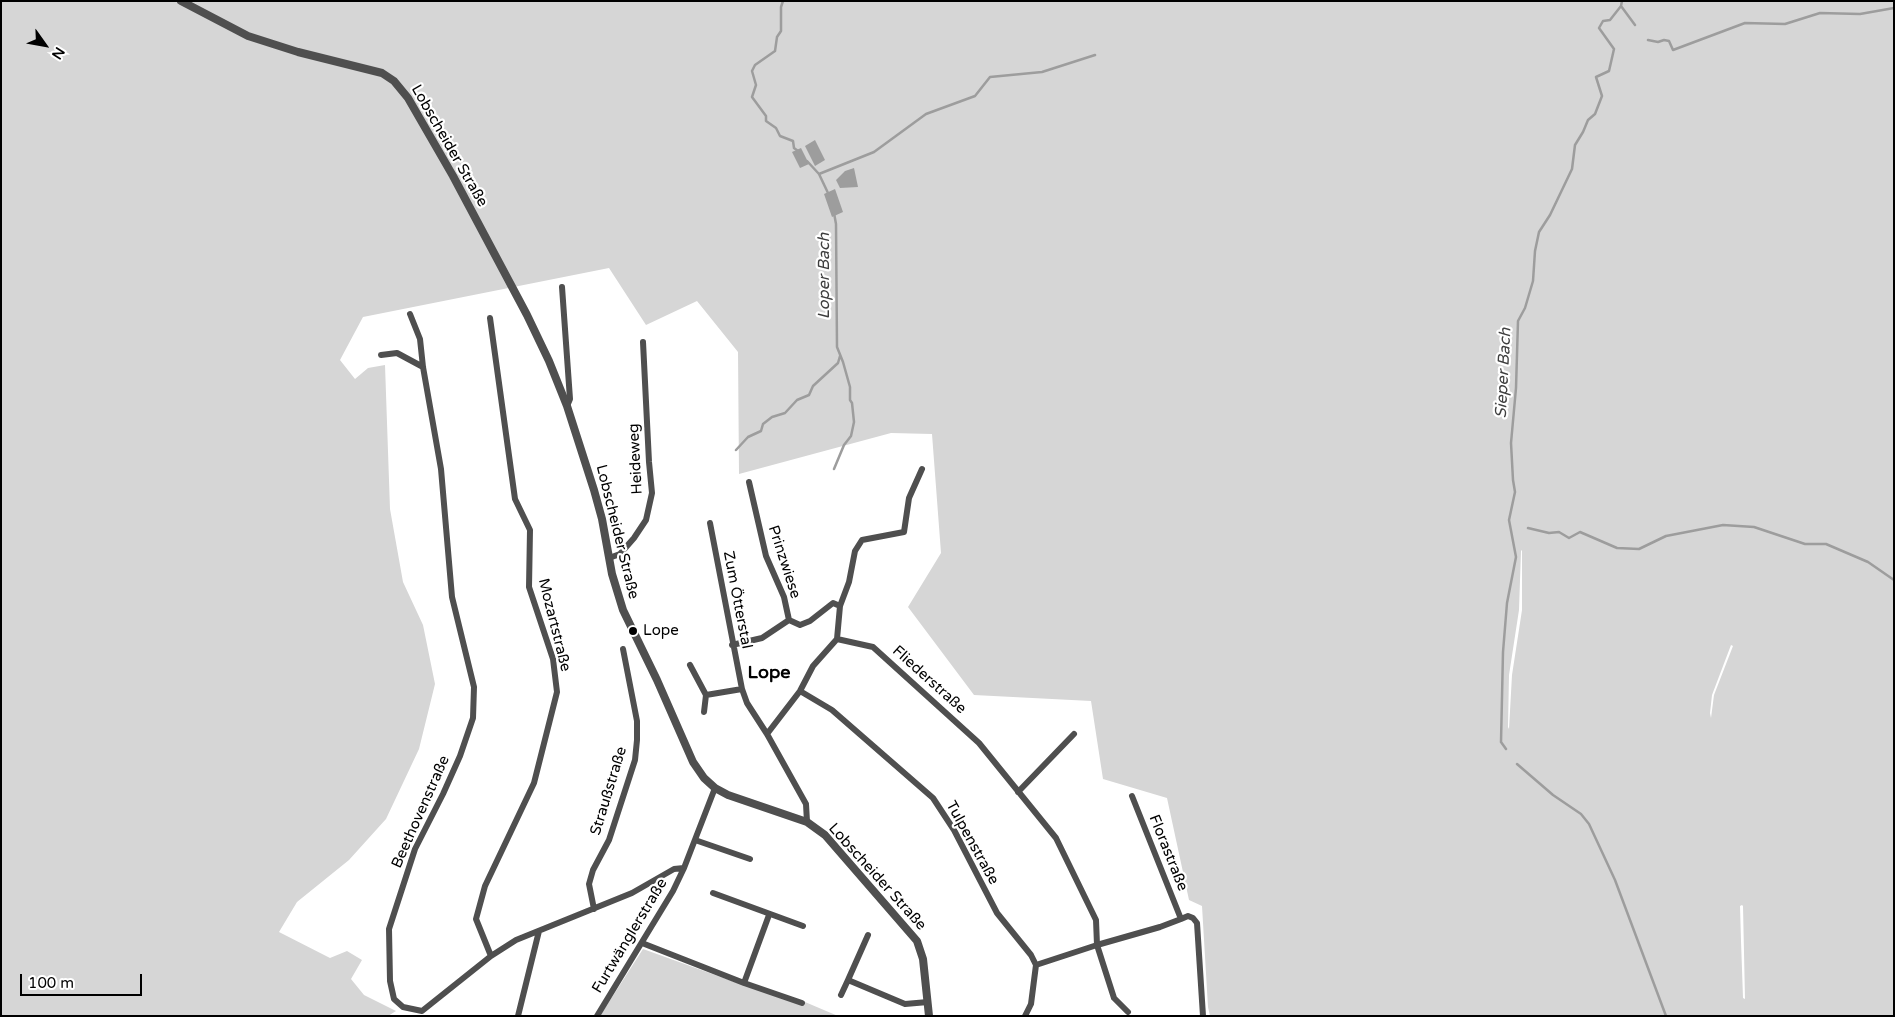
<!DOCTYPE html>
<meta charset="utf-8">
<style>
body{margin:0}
#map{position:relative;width:1895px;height:1017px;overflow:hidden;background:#fff;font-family:"Varela Round",sans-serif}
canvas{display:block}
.frame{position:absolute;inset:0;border:2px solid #000;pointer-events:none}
.north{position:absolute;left:20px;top:20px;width:50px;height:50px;-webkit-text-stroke:4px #fff;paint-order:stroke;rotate:122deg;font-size:14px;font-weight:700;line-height:20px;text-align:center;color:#000}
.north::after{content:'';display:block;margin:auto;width:18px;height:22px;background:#000;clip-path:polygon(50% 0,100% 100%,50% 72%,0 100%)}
.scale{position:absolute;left:20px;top:974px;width:122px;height:22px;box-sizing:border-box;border:2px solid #000;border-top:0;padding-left:6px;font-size:15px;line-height:18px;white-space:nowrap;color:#000;-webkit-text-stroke:4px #fff;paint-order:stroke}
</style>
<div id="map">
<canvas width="1895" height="1017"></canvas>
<div class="frame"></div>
<div class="north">N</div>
<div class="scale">100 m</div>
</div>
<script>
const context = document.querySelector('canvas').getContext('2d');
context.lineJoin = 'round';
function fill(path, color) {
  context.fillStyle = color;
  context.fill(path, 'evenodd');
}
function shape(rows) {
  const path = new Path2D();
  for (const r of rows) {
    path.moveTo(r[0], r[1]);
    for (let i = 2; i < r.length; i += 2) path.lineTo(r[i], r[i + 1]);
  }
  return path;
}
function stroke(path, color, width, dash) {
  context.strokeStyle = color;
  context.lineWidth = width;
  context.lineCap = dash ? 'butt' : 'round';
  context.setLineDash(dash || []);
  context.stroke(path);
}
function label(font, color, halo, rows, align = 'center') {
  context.font = font + ' "Varela Round",sans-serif';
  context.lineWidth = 4.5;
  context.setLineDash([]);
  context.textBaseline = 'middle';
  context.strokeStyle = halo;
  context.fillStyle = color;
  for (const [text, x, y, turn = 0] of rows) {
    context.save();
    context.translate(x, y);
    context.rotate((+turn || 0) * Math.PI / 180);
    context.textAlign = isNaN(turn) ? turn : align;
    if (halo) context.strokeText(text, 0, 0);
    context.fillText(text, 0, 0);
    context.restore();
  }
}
const green = shape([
 [1,1,1894,1,1894,1016,1210,1016,1208,1007,1202,906,1189,900,1167,798,1103,779,1091,701,974,695,908,607,941,553,932,434,891,433,739,474,738,352,697,301,646,325,609,268,363,317,340,360,355,379,368,368,385,365,390,509,403,582,423,625,435,684,419,749,386,819,349,860,297,902,279,932,330,958,347,951,362,960,351,979,364,995,396,1011,388,1016,1,1016],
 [1522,550,1522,610,1512,675,1509,729,1508,727,1509,675,1519,610,1521,551],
 [1731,645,1733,646,1714,695,1711,718,1710,713,1712,695],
 [1742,905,1743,906,1745,999,1743,998,1741,941,1740,906],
 [643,949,743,985,805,1002,838,1016,600,1016]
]);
const water = shape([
 [815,140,825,160,815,166,805,146],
 [801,148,809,164,800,168,792,152],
 [854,168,858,187,840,188,836,180,845,171],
 [835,189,843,212,832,217,824,194]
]);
const stream = shape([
 [783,1,781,7,781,31,777,37,775,51,755,65,752,71,756,85,752,97,766,116,766,121,776,128,780,136,793,141,794,148,798,151],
 [1622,1,1621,6,1635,25],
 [1648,40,1658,42,1664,40,1669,41,1673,50,1745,23,1785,24,1820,13,1860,14,1894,8],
 [807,161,819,174,828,193],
 [819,174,874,152,926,114,975,96,990,77,1042,72,1095,55],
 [834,213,836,224,837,347,843,362,850,387,850,400,852,403,854,422,851,436,844,445,834,469],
 [736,450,748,437,761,431,763,424,772,417,785,413,797,400,809,395,813,386,838,363,840,356],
 [1528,528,1549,533,1559,532,1569,538,1580,532,1617,548,1639,549,1666,536,1723,525,1754,527,1805,544,1826,544,1868,562,1894,580],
 [1506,749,1501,742,1503,652,1507,603,1516,557,1509,520,1515,492,1513,480,1511,443,1516,388,1518,321,1525,308,1533,281,1535,251,1539,232,1550,215,1572,169,1575,145,1583,132,1588,120,1595,114,1602,96,1596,77,1609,71,1614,49,1599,28,1603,21,1610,20,1621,6],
 [1517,764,1553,795,1581,814,1589,824,1615,880,1666,1016]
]);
const minor = shape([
 [562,287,570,399,567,406],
 [410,314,420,339,423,367,441,469,452,597,474,687,473,718,460,756,443,794,415,849,389,929,390,981,394,999,403,1007,422,1011,491,956,516,940,632,893,674,869,684,868,715,788],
 [490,318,515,499,530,530,529,587,553,659,557,692,534,783,485,886,476,919,491,956],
 [381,355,397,353,423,367],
 [749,482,766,556,784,597,789,620],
 [710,523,742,689,747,703,767,734],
 [609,558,620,554,634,538,646,520,652,493,649,462,643,342],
 [837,639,840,606,849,582,855,551,862,540,904,532,909,498,922,469],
 [732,645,762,638,789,620,800,625,810,621,833,603,840,606],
 [690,665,706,695],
 [800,691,832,710,933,798,954,830,997,913,1031,955,1036,965],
 [704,712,706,695,742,689],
 [1018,792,1074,734],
 [807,822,806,804,767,734,800,691,813,666,837,639,873,647,979,743,1056,838,1096,920,1097,945,1114,998,1128,1012],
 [695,840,750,859],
 [713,893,803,926],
 [594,909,589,884,593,870,609,840,635,760,637,740,637,721,623,649],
 [1181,919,1188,916,1193,918,1197,923,1203,1016],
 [642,943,744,983,802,1003],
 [1036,965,1097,945,1160,927,1181,919,1132,796],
 [848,980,868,935],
 [744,983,769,915],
 [841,995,848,980,905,1004,928,1002],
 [518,1016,539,931],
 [597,1016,673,891,684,868],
 [1025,1016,1031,1004,1036,965]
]);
const tertiary = shape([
 [181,1,248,36,298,52,382,73,394,81,408,98,453,176,527,315,549,361,567,406,594,490,602,519,612,574,623,610,657,680,693,762,704,778,715,788,728,795,807,822,825,835,917,941,923,959,929,1016]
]);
const markers = [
 [633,631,5,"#000"]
];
const streetNames = [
 ["Lobscheider Straße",449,146,60],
 ["Heideweg",636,459,-93],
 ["Lobscheider Straße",617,532,76],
 ["Prinzwiese",784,562,72],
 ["Zum Ötterstal",737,600,79],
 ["Mozartstraße",554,625,76],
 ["Fliederstraße",929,680,42],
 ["Straußstraße",609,791,-73],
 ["Beethovenstraße",421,812,-66],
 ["Tulpenstraße",972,843,61],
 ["Florastraße",1168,853,68],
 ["Lobscheider Straße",877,877,48],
 ["Furtwänglerstraße",630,936,-59]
];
const poiNames = [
 ["Lope",643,631]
];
const waterNames = [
 ["Loper Bach",825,276,-90],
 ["Sieper Bach",1504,373,-87]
];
const quarterNames = [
 ["Lope",769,673]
];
fill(green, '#d6d6d6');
fill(water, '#9d9d9d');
stroke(stream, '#9d9d9d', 2.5);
stroke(minor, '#4f4f4f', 6);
stroke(tertiary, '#4f4f4f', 8);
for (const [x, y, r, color] of markers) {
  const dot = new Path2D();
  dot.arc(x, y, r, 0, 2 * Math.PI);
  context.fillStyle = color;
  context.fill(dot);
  stroke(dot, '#fff', 2);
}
label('15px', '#000', '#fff', streetNames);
label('15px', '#000', '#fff', poiNames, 'left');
label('italic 16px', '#3e3e3e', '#fff', waterNames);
label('bold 18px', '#000', '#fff', quarterNames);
</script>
